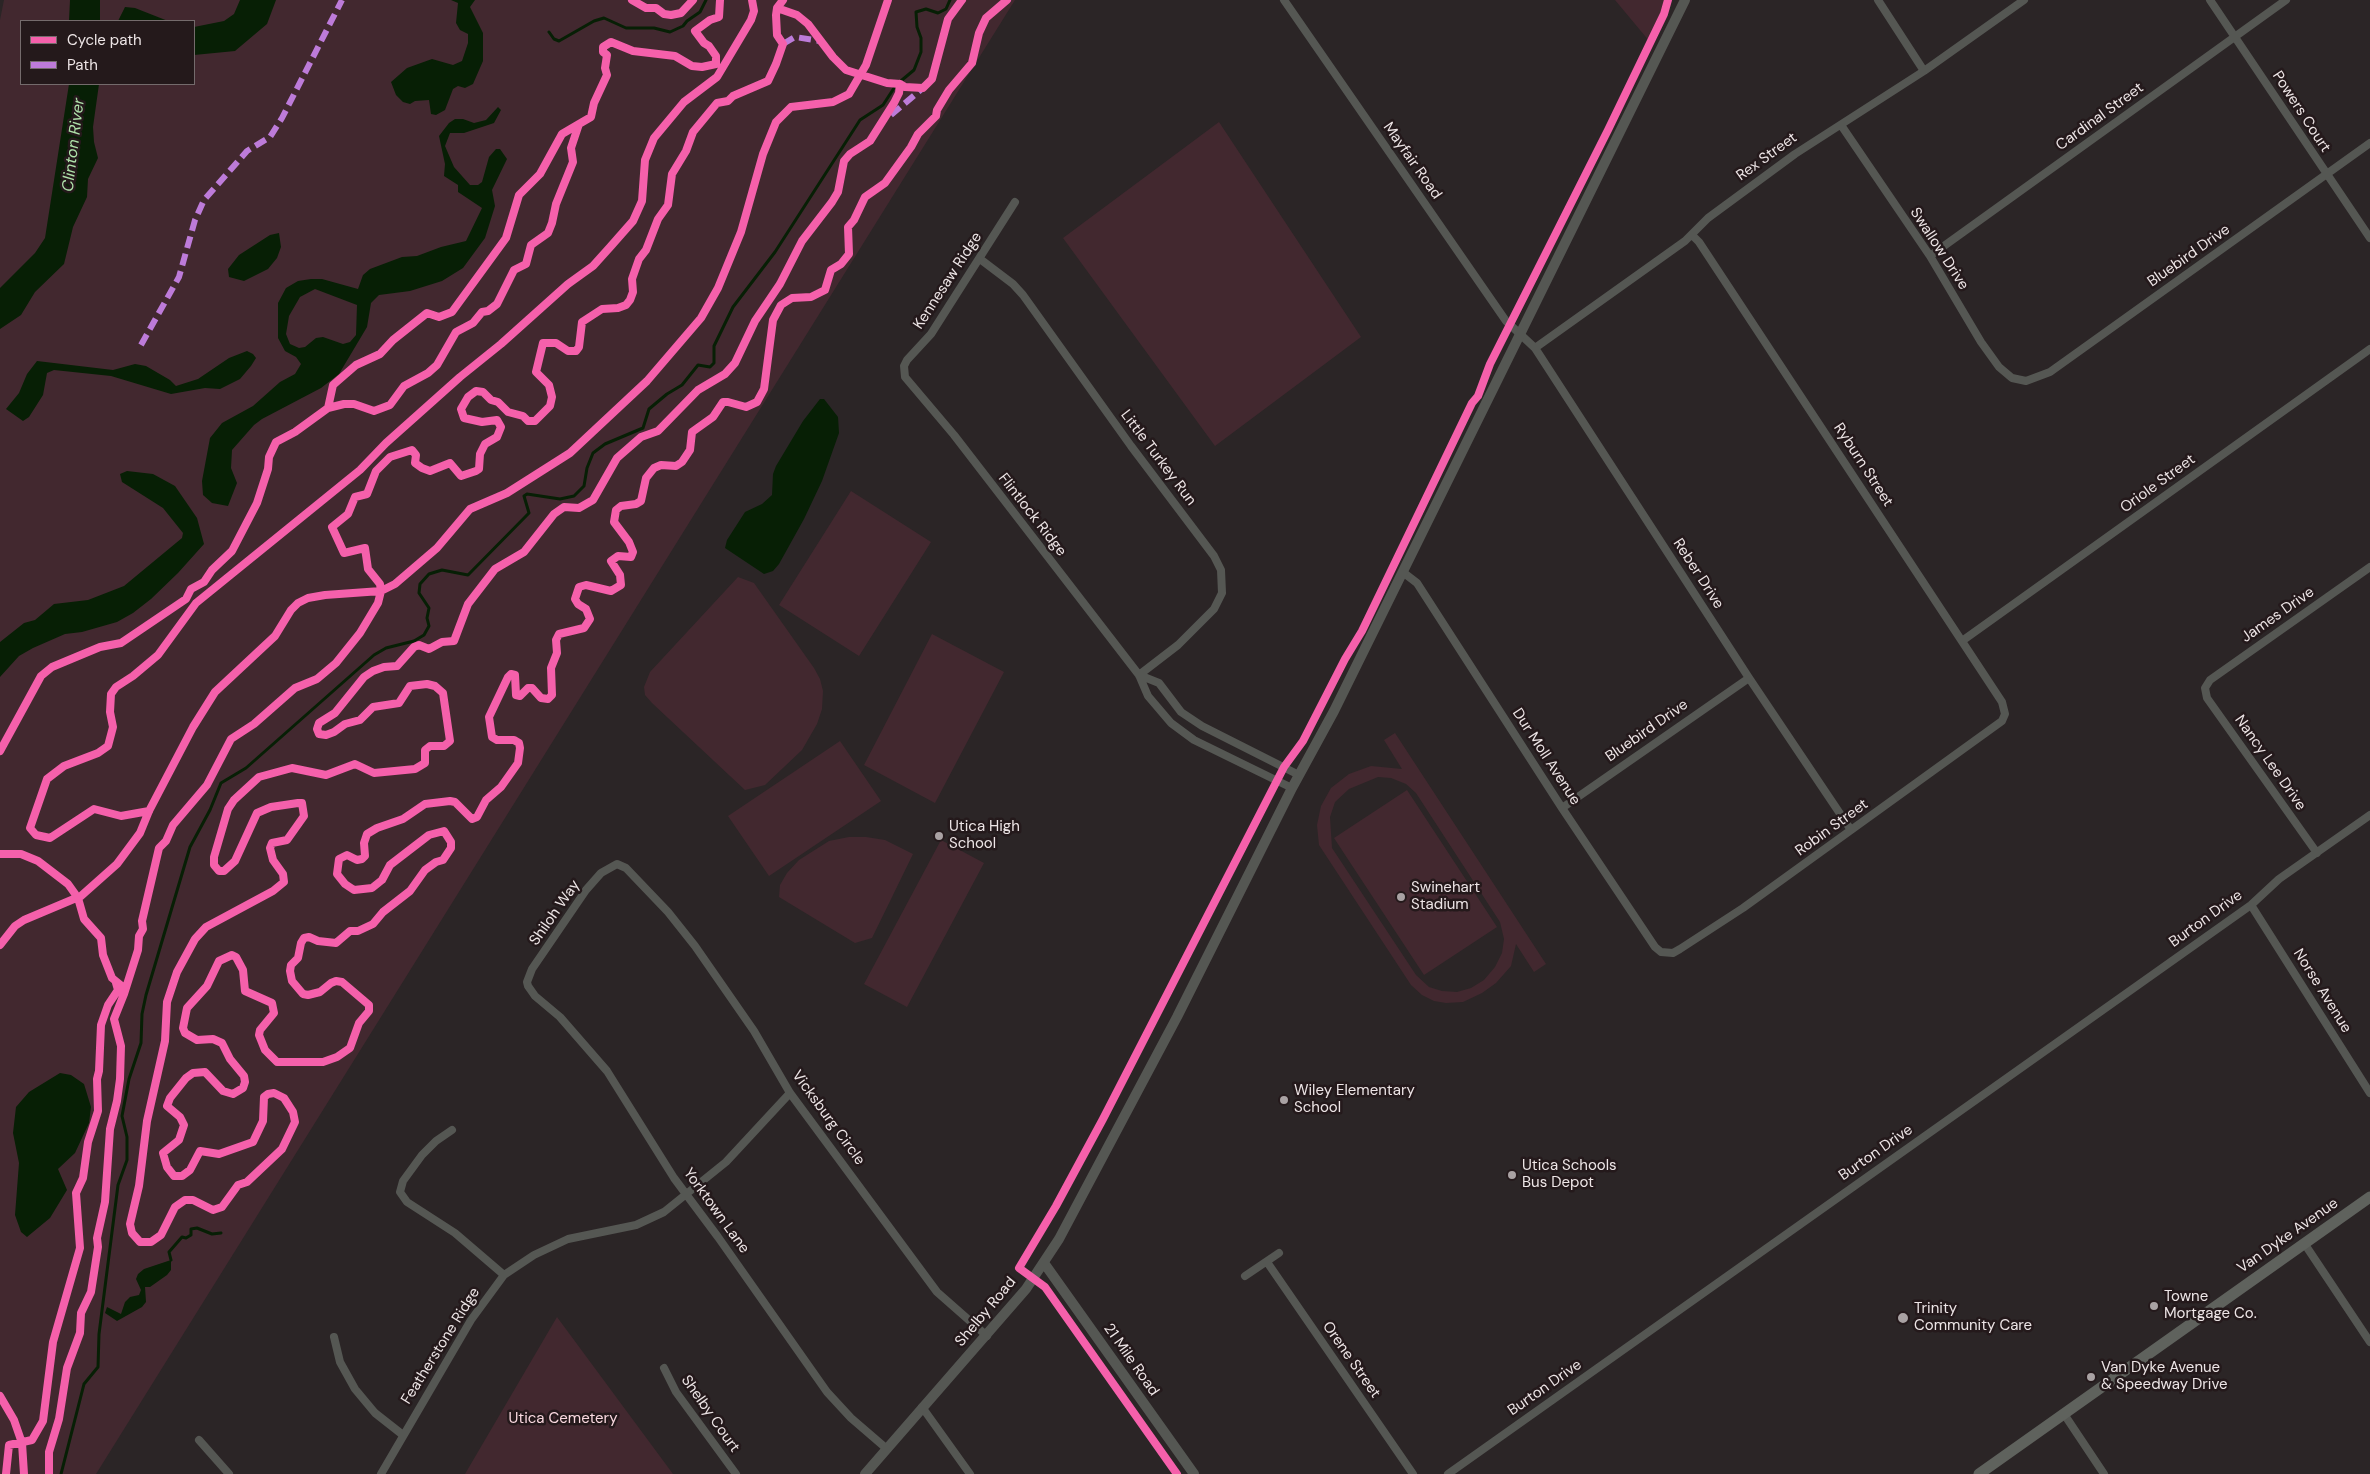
<!DOCTYPE html>
<style>
body{margin:0}
#map{position:relative;width:2370px;height:1474px;overflow:hidden;background:#2b2526;font-family:"DM Sans",sans-serif}
canvas{display:block}
.legend{position:absolute;left:20px;top:20px;width:175px;height:65px;box-sizing:border-box;background:#24191b;border:1px solid #746b6c;margin:0;padding:6px 9px;list-style:none;font-size:15px;color:#ede5e6}
.legend li{display:flex;align-items:center;gap:10px;height:25px}
.legend b{width:25px;border:1px solid #746b6c}
</style>
<div id="map">
<canvas width="2370" height="1474"></canvas>
<ul class="legend">
<li><b style="height:6px;background:#f560ab"></b>Cycle path</li>
<li><b style="height:6px;background:#bd7bd9"></b>Path</li>
</ul>
</div>
<script>
const context = document.querySelector('canvas').getContext('2d');
context.lineJoin = 'round';
function fill(path, color) {
  context.fillStyle = color;
  context.fill(path, 'evenodd');
}
function shape(rows) {
  const path = new Path2D();
  for (const r of rows) {
    path.moveTo(r[0], r[1]);
    for (let i = 2; i < r.length; i += 2) path.lineTo(r[i], r[i + 1]);
  }
  return path;
}
function stroke(path, color, width, dash) {
  context.strokeStyle = color;
  context.lineWidth = width;
  context.lineCap = dash ? 'butt' : 'round';
  context.setLineDash(dash || []);
  context.stroke(path);
}
function label(font, color, halo, rows, align = 'center') {
  context.font = font + ' "DM Sans",sans-serif';
  context.lineWidth = 5;
  context.setLineDash([]);
  context.textBaseline = 'middle';
  context.strokeStyle = halo;
  context.fillStyle = color;
  for (const [text, x, y, turn = 0] of rows) {
    context.save();
    context.translate(x, y);
    context.rotate((+turn || 0) * Math.PI / 180);
    context.textAlign = isNaN(turn) ? turn : align;
    if (halo) context.strokeText(text, 0, 0);
    context.fillText(text, 0, 0);
    context.restore();
  }
}
const green = shape([
 [4,0,1015,0,96,1474,0,1474,0,20],
 [21,21,194,21,194,84,21,84],
 [1615,0,1667,0,1650,42],
 [1219,122,1361,337,1215,446,1063,238],
 [851,491,931,542,859,656,779,605],
 [738,577,754,583,814,668,820,679,823,691,822,709,817,724,802,750,765,785,745,790,652,703,645,695,644,687,650,672],
 [932,634,1004,672,935,803,864,765],
 [1395,733,1546,964,1534,972,1516,944,1511,966,1496,983,1482,993,1463,1002,1446,1003,1434,1001,1422,995,1411,985,1319,845,1317,825,1321,806,1331,788,1349,774,1371,766,1402,769,1384,740],
 [1378,777,1391,778,1406,784,1416,793,1500,922,1504,939,1502,953,1495,967,1484,980,1471,988,1457,992,1442,991,1429,987,1416,975,1332,848,1330,817,1335,802,1349,789],
 [840,741,881,801,769,876,728,816],
 [1407,790,1497,927,1424,975,1334,838],
 [849,837,866,837,885,840,913,854,872,938,855,943,779,897,780,885,787,873,799,860,829,841],
 [941,840,984,863,907,1007,864,984],
 [557,1317,673,1474,465,1474]
]);
const water = shape([
 [70,0,100,0,100,21,69,21],
 [240,0,276,0,267,24,235,51,194,55,194,27,224,21,234,14],
 [451,0,475,0,470,7,483,33,483,61,473,84,465,88,458,86,453,89,445,110,436,115,431,114,429,100,415,101,410,104,403,102,396,95,391,82,407,68,432,59,453,65,462,61,468,43,468,34,460,30,456,23,458,3],
 [125,7,135,8,168,21,118,21],
 [69,84,99,84,93,127,94,142,98,158,88,179,87,197,73,227,64,264,35,292,21,315,0,329,0,288,35,253,45,238],
 [498,107,501,110,494,123,464,133,450,133,445,146,454,167,470,185,478,185,482,182,489,157,496,149,500,149,507,159,492,190,495,206,485,238,463,268,442,281,410,291,379,295,371,303,367,327,339,374,321,388,262,419,254,425,232,450,231,468,237,483,228,506,212,503,203,495,202,481,210,438,222,423,253,406,280,382,295,374,301,364,296,357,285,351,278,338,278,303,286,288,298,281,311,279,322,279,358,289,363,275,370,269,402,257,417,256,441,247,466,241,482,208,458,192,458,185,444,176,445,164,439,136,449,123,455,119,463,119,474,123,486,120],
 [315,289,357,305,356,335,350,342,343,344,323,337,316,338,305,347,299,348,290,344,286,334,289,316,300,297],
 [279,233,281,247,277,258,268,269,244,281,229,277,228,269,239,255,270,235],
 [247,351,253,354,256,358,251,366,240,379,220,389,205,388,171,394,111,376,54,370,47,373,43,395,29,417,23,421,6,409,19,393,27,374,37,361,113,370,135,364,146,366,170,380,176,386,198,379,229,358],
 [820,399,824,399,838,417,839,433,822,481,804,519,779,564,773,571,764,574,725,548,727,540,745,512,762,504,772,495,773,474,776,466,803,421],
 [127,471,153,474,175,486,197,518,204,544,178,573,151,599,133,613,117,622,82,632,65,634,33,648,19,656,0,677,0,642,24,623,35,620,54,604,88,600,124,586,182,538,183,533,163,508,122,482,120,474],
 [60,1073,71,1075,84,1084,91,1107,89,1123,75,1153,58,1169,67,1190,50,1218,27,1237,21,1232,15,1215,19,1163,13,1133,16,1107,29,1092],
 [171,1260,171,1270,167,1275,150,1287,145,1287,146,1302,142,1307,117,1321,105,1313,107,1307,121,1314,125,1302,130,1297,139,1295,141,1290,136,1279,138,1274,144,1269]
]);
const stream = shape([
 [549,32,554,39,559,41,594,21,604,18,626,28,654,28,670,32,683,26,687,21,700,12,706,0],
 [171,1260,169,1252,182,1237,186,1238,191,1235,191,1229,197,1228,212,1234,221,1233],
 [61,1474,84,1384,98,1367,99,1334,118,1185,127,1160,127,1137,122,1116,129,1079,141,1043,142,1014,146,995,190,847,210,810,221,783,246,768,374,655,386,648,414,641,424,635,429,626,427,618,429,608,419,593,420,584,429,574,442,570,468,575,529,513,524,496,527,494,560,499,574,496,584,486,587,468,593,453,605,444,643,428,649,409,667,394,682,385,698,365,710,367,714,363,714,346,733,307,775,252,860,120,883,105,896,85,914,70,921,52,921,38,917,27,916,12,926,9,938,13,946,9,950,0]
]);
const minor = shape([
 [1284,0,1506,321,1535,348,1749,678,1851,830],
 [1878,0,1924,71],
 [2210,0,2370,238],
 [1841,125,1930,256,1981,342,1999,367,2012,378,2026,381,2050,372,2370,143],
 [1015,202,931,334,907,360,904,366,905,377,954,435,1139,675,1148,696,1171,723,1194,740,1292,788],
 [1930,256,2286,0],
 [980,259,1013,284,1023,295,1131,446,1214,556,1221,570,1222,593,1214,609,1178,645,1139,675],
 [1535,348,1685,241,1708,218,1795,154,1924,71,2024,0],
 [1404,573,1417,583,1562,808,1655,947,1661,952,1673,953,1680,949,1743,908,2002,721,2005,714,2002,702,1699,242,1692,235],
 [1962,641,2370,349],
 [1139,675,1159,683,1181,712,1202,726,1299,775],
 [1562,808,1749,678],
 [2317,853,2207,698,2205,688,2210,680,2370,567],
 [2251,905,2370,1093],
 [452,1130,436,1141,422,1155,403,1181,400,1192,407,1202,455,1233,504,1275],
 [2304,1243,2370,1342],
 [1267,1262,1413,1474],
 [1245,1276,1279,1253],
 [334,1337,340,1362,355,1389,375,1413,403,1435],
 [664,1368,676,1392,736,1474],
 [922,1407,970,1474],
 [2064,1414,2104,1474],
 [199,1440,229,1474],
 [887,1449,851,1418,827,1392,718,1237,674,1178,607,1071,560,1017,535,996,528,986,527,982,532,969,586,890,601,873,617,864,626,868,668,912,695,946,754,1031,790,1093,937,1292,987,1336],
 [381,1474,471,1320,504,1275,534,1255,568,1239,636,1225,664,1212,726,1162,790,1093],
 [1448,1474,2251,905,2279,879,2370,815]
]);
const tertiary = shape([
 [1044,1263,1194,1474],
 [865,1474,1026,1289,1059,1239,1177,1017,1292,788,1334,711,1685,0]
]);
const secondary = shape([
 [1979,1474,2370,1197]
]);
const quiet = shape([
 [783,44,795,37,820,41],
 [891,115,923,88],
 [141,345,179,277,195,220,204,200,247,151,270,137,282,118,342,0]
]);
const cycleway = shape([
 [632,0,646,8,656,8,664,14,671,15,681,13,693,0],
 [962,0,948,19,932,79,923,88,905,87,900,84,899,93,894,103,870,141,850,154,844,161,838,192,832,202,802,241,780,284,755,321,735,363,725,374,698,390,658,431,641,437,617,458,593,500,579,508,564,507,554,514,524,552,495,569,468,604,454,641,442,642,429,649,419,645,414,647,397,666,384,667,373,671,364,677,335,713,319,723,317,729,319,734,326,735,334,732,345,724,360,720,373,707,399,703,410,686,427,684,435,686,443,693,450,741,444,746,430,746,425,750,425,763,415,769,374,773,355,764,326,775,292,768,259,777,234,800,228,809,214,857,214,865,219,871,224,871,235,861,257,813,271,807,298,803,302,803,304,816,287,840,272,843,270,848,273,860,283,874,284,882,273,891,206,927,195,939,177,972,167,1002,165,1041,147,1121,139,1186,130,1224,132,1233,140,1242,151,1242,161,1235,175,1207,185,1200,193,1200,213,1210,222,1207,238,1185,247,1182,282,1149,295,1122,293,1112,284,1098,274,1093,268,1094,264,1097,263,1121,253,1142,219,1154,200,1151,190,1170,182,1176,174,1176,167,1167,163,1153,179,1140,184,1125,180,1117,167,1106,170,1098,186,1078,193,1073,205,1072,223,1091,233,1094,243,1088,245,1082,244,1076,230,1059,222,1043,213,1039,197,1040,185,1033,183,1028,187,1008,207,986,219,961,232,955,236,957,243,970,245,991,272,1003,274,1013,260,1030,259,1035,265,1050,277,1062,323,1062,337,1057,350,1048,359,1023,369,1011,369,1005,342,982,336,981,331,983,320,992,308,995,303,994,292,981,290,971,291,965,298,958,301,943,304,938,309,937,318,941,336,943,350,931,358,931,373,924,383,912,410,891,425,870,436,862,443,860,451,848,451,842,444,831,429,835,390,865,382,880,372,888,354,890,345,884,337,874,339,859,347,855,357,860,362,859,365,856,364,843,367,834,377,828,403,819,425,804,450,801,455,802,472,819,477,817,486,800,501,787,518,763,520,748,519,743,514,740,497,740,492,737,489,717,508,677,511,674,515,675,516,695,520,696,528,688,532,688,541,698,548,699,552,695,551,668,557,653,556,640,559,634,584,628,590,619,586,609,578,604,575,599,579,587,586,585,611,591,621,585,620,575,611,561,618,556,631,557,633,552,629,542,614,522,616,510,621,506,636,504,641,501,646,478,654,468,661,465,676,466,682,462,690,450,692,432,713,417,723,402,728,402,746,407,757,402,764,389,773,320,781,305,792,298,811,297,825,290,831,270,841,264,849,254,848,227,854,220,865,197,885,183,911,147,918,134,936,116,937,110,949,90,972,63,979,33,986,18,1007,0],
 [777,8,797,15,808,24,833,57,846,70,887,83,900,84],
 [328,408,333,385,356,365,380,354,393,340,427,313,439,317,452,312,506,238,519,195,540,174,562,134,579,124],
 [0,751,41,676,52,667,100,647,121,643,186,599,191,589,204,582,212,570,232,551,257,503,268,469,269,457,276,442,295,432,328,408,344,404,354,404,374,411,390,405,404,386,428,373,437,365,456,332,473,323,482,312,488,311,497,304,514,270,526,264,531,245,548,233,552,223,556,204,573,162,571,148,579,124,591,117,594,103,607,75,605,68,607,55,603,52,603,47,611,42,633,51,675,56,692,66,702,67,716,64,716,56,709,46,704,43,695,31,710,20,719,17,720,0],
 [149,811,121,816,94,809,50,838,36,835,30,828,47,779,64,766,98,753,108,746,113,727,110,712,111,694,116,687,133,676,158,655,196,603,360,470,386,443,460,377,501,344,568,284,593,266,611,246,633,221,642,201,645,160,654,138,684,102,717,77,751,20,754,11,752,0],
 [0,854,21,854,38,861,68,884,78,898,84,919,101,938,103,955,112,978,123,987],
 [0,945,15,926,24,920,81,896,117,864,140,833,149,811,193,727,215,692,275,636,291,610,298,603,308,598,325,595,381,591,395,584,437,548,470,509,507,493,570,453,647,381,701,318,718,288,741,232,763,154,776,122,791,107,833,102,849,94,866,65,888,0],
 [0,1396,14,1420,22,1443,24,1474],
 [6,1474,9,1445,32,1440,43,1421,53,1342,80,1248,76,1193,83,1178,88,1142,98,1111,97,1079,99,1071,101,1025,108,1005,118,990,116,983],
 [49,1474,49,1452,59,1419,67,1368,80,1333,81,1313,91,1292,98,1247,97,1238,105,1202,110,1129,117,1101,120,1079,121,1046,114,1019,124,994,138,950,139,936,143,929,142,921,159,848,166,841,173,825,207,785,231,739,254,724,295,688,317,679,336,663,360,633,378,603,381,591,380,584,368,569,365,548,344,553,332,527,348,514,355,497,367,494,376,471,390,457,412,450,416,455,415,463,422,468,430,471,450,463,461,476,476,471,479,469,480,454,485,444,497,437,501,427,497,420,482,422,464,418,461,409,468,397,476,391,483,392,491,400,498,402,508,412,523,416,528,421,535,421,550,406,552,397,549,385,536,372,543,343,556,343,568,351,576,351,579,347,582,322,602,309,618,308,626,305,630,300,633,292,632,279,639,259,646,250,658,219,668,205,672,174,686,151,693,132,717,103,728,101,733,96,768,81,776,64,783,44,777,35,776,15,777,8,783,0],
 [1177,1474,1045,1287,1019,1268,1056,1206,1103,1119,1284,767,1303,741,1345,659,1362,631,1472,403,1478,396,1490,364,1608,130,1664,14,1668,0]
]);
const markers = [
 [939,836,5,"#a9a2a3"],
 [1401,897,5,"#a9a2a3"],
 [1284,1100,5,"#a9a2a3"],
 [1512,1175,5,"#a9a2a3"],
 [2154,1306,5,"#a9a2a3"],
 [1903,1318,6,"#a9a2a3"],
 [2091,1377,5,"#a9a2a3"]
];
const streetNames = [
 ["Powers Court",2301,112,57],
 ["Cardinal Street",2100,117,-36],
 ["Rex Street",1767,157,-36],
 ["Mayfair Road",1412,161,55],
 ["Swallow Drive",1939,249,57],
 ["Bluebird Drive",2189,256,-35],
 ["Kennesaw Ridge",948,281,-57],
 ["Little Turkey Run",1158,458,53],
 ["Ryburn Street",1863,465,57],
 ["Oriole Street",2158,484,-36],
 ["Flintlock Ridge",1032,515,52],
 ["Reber Drive",1698,574,57],
 ["James Drive",2278,615,-35],
 ["Bluebird Drive",1647,731,-35],
 ["Dur Moll Avenue",1546,757,57],
 ["Nancy Lee Drive",2270,763,55],
 ["Robin Street",1832,828,-36],
 ["Shiloh Way",555,913,-55],
 ["Burton Drive",2206,919,-36],
 ["Norse Avenue",2322,991,58],
 ["Vicksburg Circle",828,1118,54],
 ["Burton Drive",1876,1153,-35],
 ["Yorktown Lane",716,1211,54],
 ["Van Dyke Avenue",2288,1236,-35],
 ["Shelby Road",986,1312,-50],
 ["Featherstone Ridge",441,1346,-58],
 ["21 Mile Road",1131,1360,55],
 ["Orene Street",1351,1360,55],
 ["Burton Drive",1545,1388,-35],
 ["Shelby Court",710,1414,55]
];
const poiNames = [
 ["Utica High",949,827],
 ["School",949,844],
 ["Swinehart",1411,888],
 ["Stadium",1411,905],
 ["Wiley Elementary",1294,1091],
 ["School",1294,1108],
 ["Utica Schools",1522,1166],
 ["Bus Depot",1522,1183],
 ["Towne",2164,1297],
 ["Mortgage Co.",2164,1314],
 ["Trinity",1914,1309],
 ["Community Care",1914,1326],
 ["Van Dyke Avenue",2101,1368],
 ["& Speedway Drive",2101,1385]
];
const parkNames = [
 ["Utica Cemetery",563,1419]
];
const waterNames = [
 ["Clinton River",74,145,-83]
];
fill(green, '#42282f');
fill(water, '#071f05');
stroke(stream, '#071f05', 3);
stroke(minor, '#555753', 8);
stroke(tertiary, '#555753', 10);
stroke(secondary, '#5f625d', 11);
stroke(quiet, '#bd7bd9', 6, [12, 6]);
stroke(cycleway, '#f560ab', 8);
for (const [x, y, r, color] of markers) {
  const dot = new Path2D();
  dot.arc(x, y, r, 0, 2 * Math.PI);
  context.fillStyle = color;
  context.fill(dot);
  stroke(dot, '#24191b', 2);
}
label('15px', '#ede5e6', '#24191b', streetNames);
label('15px', '#ede5e6', '#24191b', poiNames, 'left');
label('15px', '#f9d8df', '#24191b', parkNames);
label('italic 16px', '#b0e3ab', '#24191b', waterNames);
</script>
